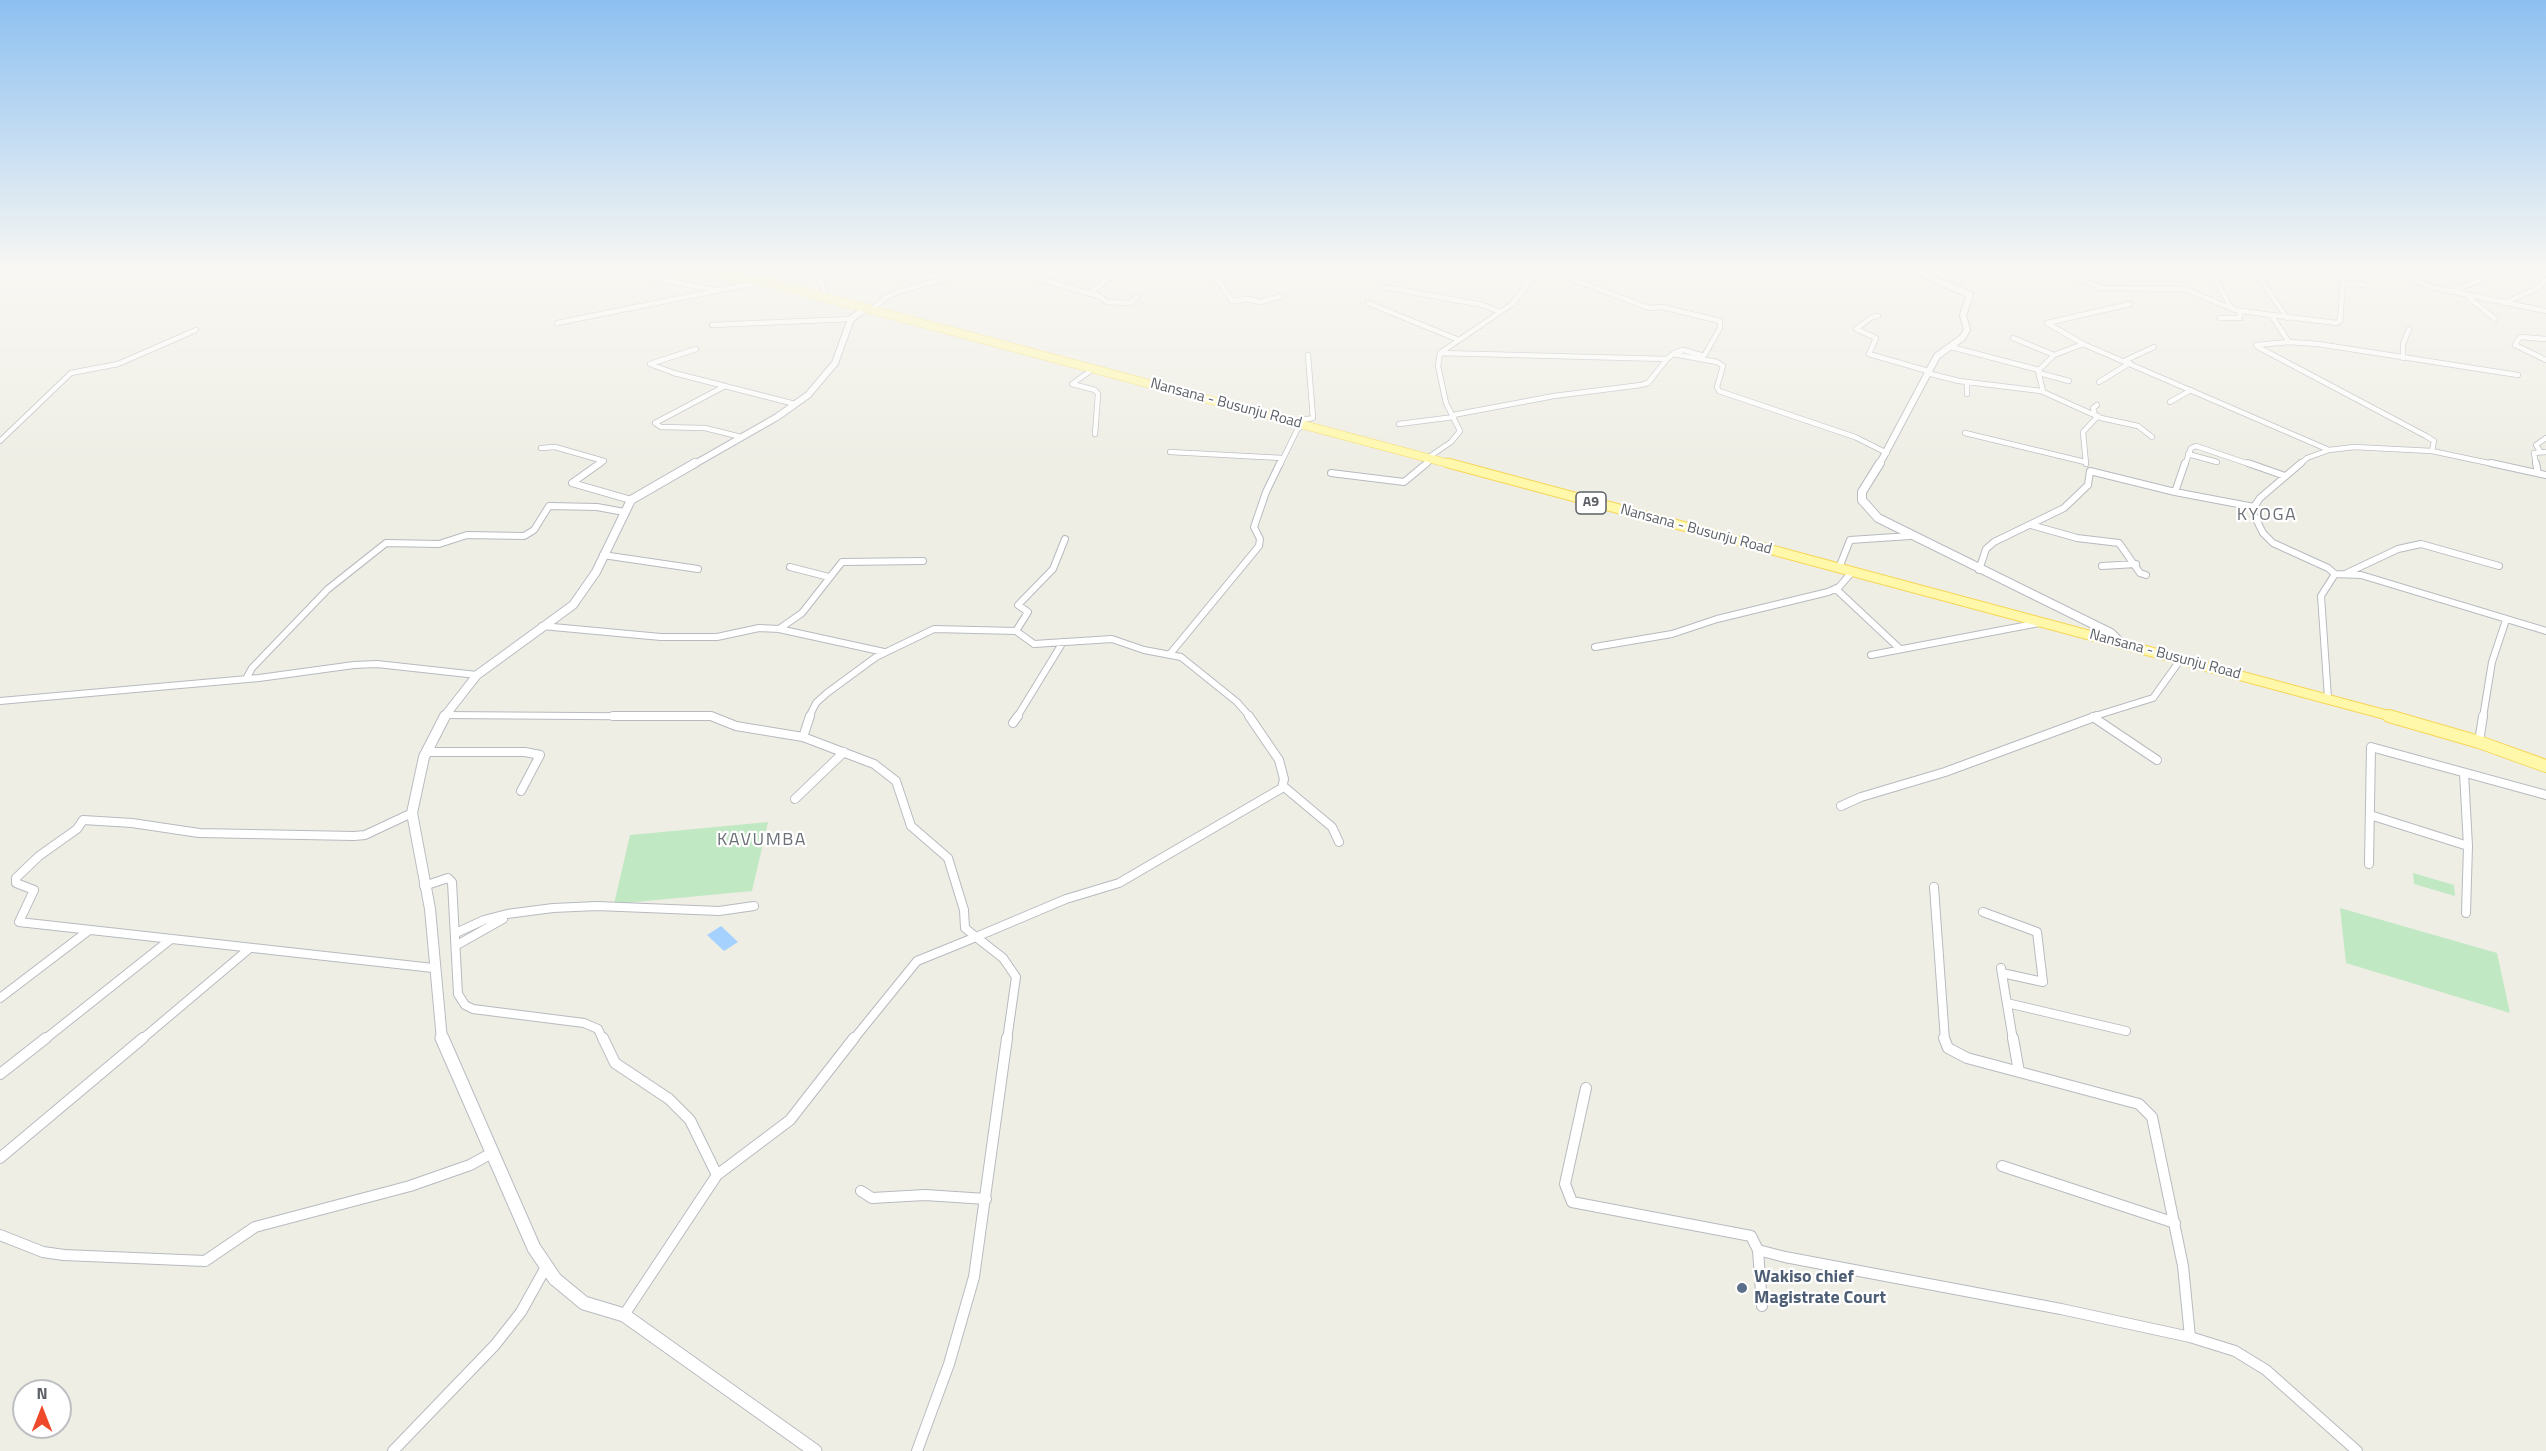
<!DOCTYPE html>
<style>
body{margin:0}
#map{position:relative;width:2546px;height:1451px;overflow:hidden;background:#efeee5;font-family:"Titillium Web",sans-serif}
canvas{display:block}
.north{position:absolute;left:12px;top:1379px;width:60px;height:60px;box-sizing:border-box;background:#fff;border:2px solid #bebfc2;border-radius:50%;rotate:0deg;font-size:16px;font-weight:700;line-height:24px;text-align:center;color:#5c6066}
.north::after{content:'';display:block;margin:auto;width:21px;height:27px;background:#ef492b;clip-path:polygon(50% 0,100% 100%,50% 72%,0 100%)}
</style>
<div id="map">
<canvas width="2546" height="1451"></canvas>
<div class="north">N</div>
</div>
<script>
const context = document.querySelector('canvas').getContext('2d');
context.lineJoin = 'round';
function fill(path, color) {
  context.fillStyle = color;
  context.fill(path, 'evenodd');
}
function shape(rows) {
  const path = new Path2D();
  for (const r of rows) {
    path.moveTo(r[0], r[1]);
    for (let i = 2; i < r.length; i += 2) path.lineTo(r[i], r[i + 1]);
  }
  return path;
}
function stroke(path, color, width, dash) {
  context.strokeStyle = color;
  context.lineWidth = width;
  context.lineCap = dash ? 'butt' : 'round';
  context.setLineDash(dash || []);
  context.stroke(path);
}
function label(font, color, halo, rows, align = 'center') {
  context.font = font + ' "Titillium Web",sans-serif';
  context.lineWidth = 4.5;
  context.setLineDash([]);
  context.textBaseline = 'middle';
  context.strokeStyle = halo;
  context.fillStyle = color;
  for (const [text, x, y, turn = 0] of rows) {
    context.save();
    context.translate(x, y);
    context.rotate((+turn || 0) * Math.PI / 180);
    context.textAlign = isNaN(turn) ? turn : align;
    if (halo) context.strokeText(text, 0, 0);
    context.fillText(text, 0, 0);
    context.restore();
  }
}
const green = shape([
 [768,822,752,891,614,904,630,835],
 [2413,873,2454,885,2455,896,2414,884],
 [2340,908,2497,953,2510,1013,2346,963]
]);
const water = shape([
 [721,926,738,942,724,951,707,935]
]);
const streetFar3 = shape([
 [814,267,827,298],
 [918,267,938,271,949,277],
 [1183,267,1218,280,1232,301,1248,299,1260,302,1281,296],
 [1540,267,1649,308,1662,307,1720,321,1720,328,1704,356,1683,350,1674,353],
 [2056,267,2101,288,2185,289,2235,310,2271,315,2289,342,2256,345,2258,347,2426,436,2434,441,2432,451],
 [2161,267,2164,272,2214,277],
 [2208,267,2232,309],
 [2252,267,2287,318],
 [2386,267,2431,287,2546,311],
 [2523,268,2546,274],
 [992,269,1011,271,1099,296,1107,302,1130,303,1137,297],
 [680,271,656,279,717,290],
 [721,274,740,267],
 [1384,287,1483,305,1500,312],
 [2450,292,2493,275,2526,269],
 [1089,294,1115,274],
 [2469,298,2495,319],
 [1368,303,1459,340],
 [2504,303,2536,289,2546,280],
 [871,310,885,298,898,292,949,277,994,269],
 [2271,315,2337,323,2340,321,2343,283,2364,285],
 [1878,316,1872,317,1856,329,1876,338,1869,354,1928,371],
 [2220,318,2240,318,2240,311],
 [557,323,760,282],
 [712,325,851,319],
 [2013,338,2054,355],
 [2546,339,2520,337,2515,345,2546,360],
 [2289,342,2318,344,2518,375],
 [2083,344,2047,323,2130,304],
 [1951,347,2039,370,2054,355,2083,344,2329,450],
 [696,349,650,364,674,373,795,404],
 [1440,353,1667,359,1673,354,1717,362,1723,366,1717,387,1719,391,1855,437,1887,453],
 [2403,358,2403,344,2409,329],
 [2124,361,2154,347],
 [1093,369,1072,384,1095,390,1098,394,1095,434],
 [2038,371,2043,391],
 [1927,373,1959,381,2041,391,2101,418,2138,426,2152,437],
 [2039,373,2069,381],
 [1967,382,1967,394],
 [2099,382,2130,363],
 [725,386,655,423,661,427,705,428,741,437],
 [2170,402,2191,390],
 [1453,415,1554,396,1641,385,1648,383,1667,359],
 [2095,415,2093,408,2097,405],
 [1291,422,1313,418,1308,355],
 [1399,424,1454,417],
 [1965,433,2085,462],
 [0,441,71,373,118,364,196,330],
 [541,448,555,447,604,461,598,465],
 [2540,451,2536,445,2546,438],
 [1170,452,1282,458],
 [2188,454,2217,462],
 [1426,459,1451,442,1460,431,1446,403,1438,366,1440,353,1512,304,1534,276,1533,267],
 [2086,464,2083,432,2098,416],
 [1280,465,1297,430,1303,425],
 [1425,465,1431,460],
 [2185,465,2191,448,2196,446,2252,465],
 [2299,465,2307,458,2329,450,2354,447,2432,451,2498,465],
 [2536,465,2534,453,2546,452]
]);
const streetFar2 = shape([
 [600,463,572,483,631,500],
 [2248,463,2285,476],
 [2301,463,2260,498,2254,507,2254,515,2263,533,2273,543,2328,568,2335,574,2321,596,2328,698],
 [2491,463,2546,475],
 [2536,463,2538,473],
 [1331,473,1404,482,1427,463],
 [2175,492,2185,463],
 [2031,525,2077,538,2119,543,2140,573,2146,575],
 [603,555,698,569],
 [2102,566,2136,564],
 [790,567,829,577],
 [1839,568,1850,540,1910,536],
 [1979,570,1986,549,1994,542,2064,508,2088,485,2090,471,2175,492,2254,507],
 [2347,573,2398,549,2421,544,2499,566],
 [2335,574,2361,575,2546,631],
 [1836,589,1900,649],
 [542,626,661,637,717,637,759,628,779,629,884,652],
 [779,629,802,613,842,562,923,561],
 [1016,631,1028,612,1018,605,1053,569,1065,539],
 [1595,647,1672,634,1717,619,1828,592,1839,587,1852,572],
 [1170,654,1259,546,1260,539,1254,527,1266,492,1280,463],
 [1871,655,2039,623],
 [246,679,252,668,328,589,386,543,439,544,467,535,524,536,534,530,549,506,597,507,624,512],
 [0,701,259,678,354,665,377,664,477,675],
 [445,715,714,717],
 [809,717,816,703,827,693,876,657,934,629,1016,631,1034,644,1112,639,1144,650,1181,657,1237,702,1250,717],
 [1017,717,1063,642],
 [2092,717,2153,698,2181,659],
 [2483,717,2492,662,2506,620]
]);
const streetFar1 = shape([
 [613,716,711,716,736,726,803,737],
 [810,716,803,737,874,764,896,781,911,826,948,858,964,910,965,928,976,937],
 [2093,717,2157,760],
 [1013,723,1018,716],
 [2479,742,2483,716],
 [426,752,525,752,540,755,521,791],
 [2464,773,2468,846,2466,913],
 [1283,786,1332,827,1339,842],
 [795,799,844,752],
 [1841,806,1861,797,1945,772,2097,716],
 [412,813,365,835,354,836,199,833,132,823,83,820,77,829,39,856,16,878,16,883,34,890,19,922,433,968],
 [2370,815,2468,846],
 [2369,864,2371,747,2546,795],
 [424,886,448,878,452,882,458,994,465,1005,473,1009,584,1023,598,1029,603,1040],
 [1934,887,1945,1040],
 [1983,912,2037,932,2043,982,2002,973],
 [456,933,484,920,507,914,553,908,597,906,719,911,754,906],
 [976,937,1003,958,1016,977,1007,1040],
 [976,937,1066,899,1119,883,1282,788,1284,779,1279,760,1249,716],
 [457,945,503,919],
 [2001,968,2013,1040],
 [0,998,88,931],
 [2007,1003,2126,1031],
 [44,1040,171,939],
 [141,1040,250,948],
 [853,1040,917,961,976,937]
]);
const street = shape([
 [603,1038,615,1063,669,1099,690,1120,717,1175],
 [1944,1038,1948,1048,1967,1058,2139,1104,2152,1117,2183,1266,2190,1337],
 [2013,1038,2019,1072],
 [0,1074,46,1038],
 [1586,1088,1565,1184,1572,1202,1751,1236,1758,1250,1785,1257,2061,1309,2190,1337,2235,1351,2266,1370,2357,1451],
 [0,1158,143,1038],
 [2002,1166,2175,1223],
 [861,1191,872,1198,925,1195,986,1199],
 [0,1235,43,1252,64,1255,205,1261,255,1227,410,1186,470,1165,492,1153],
 [1758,1250,1762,1306],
 [624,1315,717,1175,790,1120,854,1038],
 [393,1451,495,1345,521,1312,546,1267],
 [917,1451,949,1364,974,1277,1007,1038]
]);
const secondaryFar3 = shape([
 [693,465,777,417,808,395,835,363,851,319,865,309],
 [1879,465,1937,356,1962,338,1967,330,1963,315,1970,295,1907,267]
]);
const secondaryFar2 = shape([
 [1880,463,1862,492,1862,500,1878,518,2111,633,2123,645],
 [444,717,477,675,573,605,596,572,631,500,695,463]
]);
const secondaryFar1 = shape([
 [442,1040,430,909,412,813,424,757,445,716]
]);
const secondary = shape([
 [442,1038,534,1248,555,1279,584,1303,624,1315,815,1451]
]);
const primaryFar2 = shape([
 [630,267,701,271,771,283,1454,465]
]);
const primaryFar1 = shape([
 [1448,463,2394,717]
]);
const primary = shape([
 [2389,716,2479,742,2546,766]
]);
const markers = [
 [1742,1288,6,"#5c6f8a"]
];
const shields = [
 [1591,503,30]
];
const shieldNames = [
 ["A9",1591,503]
];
const streetNames = [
 ["Nansana - Busunju Road",1226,404,15],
 ["Nansana - Busunju Road",1696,530,15],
 ["Nansana - Busunju Road",2165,655,15]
];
const quarterNames = [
 ["KYOGA",2267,516],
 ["KAVUMBA",762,841]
];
const nearServicenames = [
 ["Wakiso chief",1754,1278],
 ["Magistrate Court",1754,1299]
];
fill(green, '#c0e8c3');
fill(water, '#a5d1ff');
stroke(streetFar3, '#b7babf', 6);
stroke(streetFar2, '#b7babf', 8);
stroke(streetFar1, '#b7babf', 10);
stroke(street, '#b7babf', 12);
stroke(secondaryFar3, '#b8bbc1', 8);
stroke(secondaryFar2, '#b8bbc1', 10);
stroke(secondaryFar1, '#b8bbc1', 12);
stroke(secondary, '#b8bbc1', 15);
stroke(primaryFar2, '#f6d657', 9);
stroke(primaryFar1, '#f6d657', 11);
stroke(primary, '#f6d657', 14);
stroke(streetFar3, '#fff', 4.5);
stroke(streetFar2, '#fff', 6);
stroke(streetFar1, '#fff', 8);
stroke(street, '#fff', 10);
stroke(secondaryFar3, '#fff', 6);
stroke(secondaryFar2, '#fff', 8);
stroke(secondaryFar1, '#fff', 10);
stroke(secondary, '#fff', 13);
stroke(primaryFar2, '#fff8aa', 8);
stroke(primaryFar1, '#fff8aa', 9);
stroke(primary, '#fff8aa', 12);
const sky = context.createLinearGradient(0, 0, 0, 470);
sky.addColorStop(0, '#8dc0f1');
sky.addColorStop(0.57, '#f8f7f3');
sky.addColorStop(1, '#f8f7f300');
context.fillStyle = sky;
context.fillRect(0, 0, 2546, 470);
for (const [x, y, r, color] of markers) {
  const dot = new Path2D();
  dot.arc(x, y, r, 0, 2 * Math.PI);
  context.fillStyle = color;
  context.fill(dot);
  stroke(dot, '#fff', 2);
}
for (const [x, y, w] of shields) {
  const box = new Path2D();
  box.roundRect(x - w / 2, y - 11, w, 22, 4.5);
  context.fillStyle = '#fff';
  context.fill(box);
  stroke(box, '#5c6066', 1.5);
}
label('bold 14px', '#5c6066', null, shieldNames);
label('15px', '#5c6066', '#fff', streetNames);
context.letterSpacing = '1.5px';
label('18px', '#6d7278', '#fff', quarterNames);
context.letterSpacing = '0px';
label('bold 18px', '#4e5e75', '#fff', nearServicenames, 'left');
</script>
